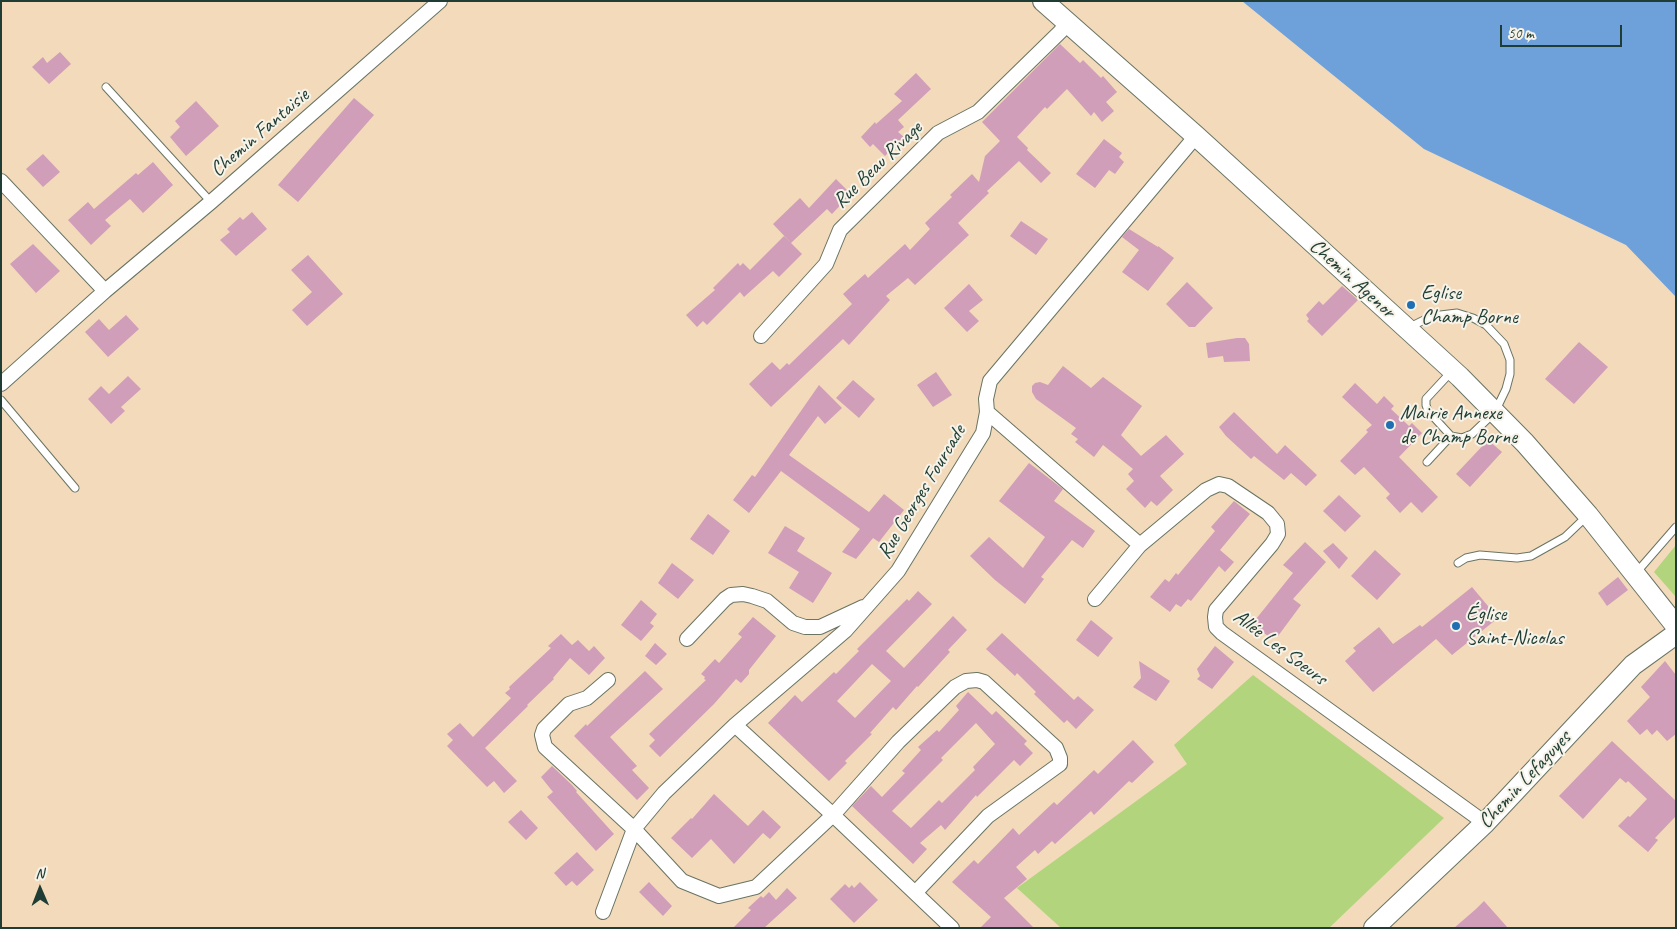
<!DOCTYPE html>
<meta charset="utf-8">
<style>
body{margin:0}
#map{position:relative;width:1677px;height:929px;overflow:hidden;background:#f2dabb;font-family:Caveat,sans-serif}
canvas{display:block}
.frame{position:absolute;inset:0;border:2px solid #1f3d34;pointer-events:none}
.north{position:absolute;left:15px;top:864px;width:50px;height:50px;-webkit-text-stroke:4px #f7f3e8;paint-order:stroke;rotate:359deg;font-size:14px;font-weight:700;line-height:20px;text-align:center;color:#1f3d34}
.north::after{content:'';display:block;margin:auto;width:18px;height:22px;background:#1f3d34;clip-path:polygon(50% 0,100% 100%,50% 72%,0 100%)}
.scale{position:absolute;left:1500px;top:25px;width:122px;height:22px;box-sizing:border-box;border:2px solid #1f3d34;border-top:0;padding-left:6px;font-size:15px;line-height:18px;white-space:nowrap;color:#1f3d34;-webkit-text-stroke:4px #f7f3e8;paint-order:stroke}
</style>
<div id="map">
<canvas width="1677" height="929"></canvas>
<div class="frame"></div>
<div class="north">N</div>
<div class="scale">50 m</div>
</div>
<script>
const context = document.querySelector('canvas').getContext('2d');
context.lineJoin = 'round';
function fill(path, color) {
  context.fillStyle = color;
  context.fill(path, 'evenodd');
}
function shape(rows) {
  const path = new Path2D();
  for (const r of rows) {
    path.moveTo(r[0], r[1]);
    for (let i = 2; i < r.length; i += 2) path.lineTo(r[i], r[i + 1]);
  }
  return path;
}
function stroke(path, color, width, dash) {
  context.strokeStyle = color;
  context.lineWidth = width;
  context.lineCap = dash ? 'butt' : 'round';
  context.setLineDash(dash || []);
  context.stroke(path);
}
function label(font, color, halo, rows, align = 'center') {
  context.font = font + ' Caveat,sans-serif';
  context.lineWidth = 4;
  context.setLineDash([]);
  context.textBaseline = 'middle';
  context.strokeStyle = halo;
  context.fillStyle = color;
  for (const [text, x, y, turn = 0] of rows) {
    context.save();
    context.translate(x, y);
    context.rotate((+turn || 0) * Math.PI / 180);
    context.textAlign = isNaN(turn) ? turn : align;
    if (halo) context.strokeText(text, 0, 0);
    context.fillText(text, 0, 0);
    context.restore();
  }
}
const green = shape([
 [1676,545,1676,597,1654,572],
 [1253,675,1444,818,1329,928,1061,928,1017,888,1187,764,1174,745]
]);
const water = shape([
 [1242,1,1676,1,1676,297,1626,245,1424,149]
]);
const building = shape([
 [1060,44,1080,63,1083,60,1101,78,1103,76,1117,92,1106,102,1114,111,1102,122,1094,112,1091,116,1067,89,1047,109,1045,107,1017,137,1028,148,1027,150,1051,173,1041,183,1019,161,987,191,989,193,958,223,969,235,915,285,908,278,886,296,890,300,849,345,843,339,771,407,749,384,772,362,780,370,787,363,789,365,852,304,843,294,865,274,868,278,905,244,910,250,930,229,925,223,952,197,950,195,972,174,979,182,985,156,1000,141,982,122],
 [60,52,71,64,49,84,32,67,43,57,47,63],
 [916,73,931,89,898,120,904,127,898,132,904,137,885,156,873,144,870,147,861,137,875,122,876,124,902,101,894,94],
 [354,98,374,115,298,202,278,185],
 [196,101,219,126,186,156,170,137,180,127,175,121],
 [1104,139,1122,153,1119,157,1124,162,1115,174,1109,170,1095,188,1076,174],
 [43,154,60,172,43,187,26,169],
 [153,162,173,185,143,213,130,199,105,220,111,226,91,245,68,220,88,202,94,209,136,173,138,175],
 [836,179,851,194,832,214,827,209,791,243,773,224,800,198,809,208],
 [252,212,267,229,236,256,220,240,230,232,227,229,240,217,243,220],
 [1021,221,1048,239,1036,255,1010,236],
 [1129,229,1158,247,1158,246,1174,258,1148,291,1122,272,1139,250,1122,237],
 [784,236,802,254,779,277,773,271,744,297,740,292,707,325,703,321,697,327,686,315,715,290,713,288,738,263,740,266,743,263,750,270],
 [33,244,60,271,36,293,10,264],
 [308,255,343,294,307,326,292,310,312,292,291,270],
 [1187,282,1213,308,1195,327,1189,327,1166,304],
 [969,284,983,300,969,311,979,321,967,332,944,308],
 [1342,286,1358,300,1322,336,1307,321,1309,319,1306,315,1319,301,1323,305],
 [126,315,139,329,108,357,85,332,99,319,109,330],
 [1237,338,1245,338,1249,344,1250,361,1224,362,1223,356,1208,358,1206,343],
 [1579,342,1608,367,1574,404,1545,379],
 [1063,366,1091,388,1103,377,1142,406,1121,435,1141,456,1166,435,1184,454,1160,476,1173,490,1157,506,1151,501,1145,508,1126,489,1134,481,1128,474,1133,469,1103,445,1094,457,1075,442,1078,439,1071,434,1076,428,1036,399,1032,392,1032,386,1035,383,1040,382,1048,385],
 [936,372,952,395,933,407,917,385],
 [128,376,141,389,121,407,125,411,111,424,88,399,101,386,109,394],
 [853,380,875,399,859,418,836,398],
 [1355,383,1377,404,1384,396,1394,406,1391,409,1409,426,1412,423,1422,433,1399,457,1438,497,1422,513,1411,502,1400,513,1386,498,1390,494,1364,467,1355,475,1340,461,1368,432,1366,430,1372,425,1342,397],
 [819,385,842,408,825,424,818,416,789,455,869,512,884,494,904,510,879,542,873,538,856,559,842,552,860,529,781,471,749,513,733,500,752,475,755,477],
 [1234,412,1277,454,1285,445,1317,475,1306,486,1291,473,1284,480,1254,456,1251,459,1226,436,1219,427],
 [1488,440,1502,452,1470,487,1456,474],
 [1029,463,1063,489,1054,501,1095,531,1083,548,1072,540,1041,577,1044,579,1025,604,995,580,970,556,989,537,1023,568,1045,537,999,501],
 [1339,495,1361,516,1345,532,1323,511],
 [1234,501,1250,514,1220,550,1234,562,1225,572,1219,566,1191,601,1188,599,1181,607,1176,604,1170,612,1150,597,1165,579,1169,582,1176,573,1178,575,1215,531,1211,527],
 [708,514,730,531,713,555,690,539],
 [785,526,805,538,797,551,832,573,813,603,789,588,799,572,768,553],
 [1305,542,1326,562,1293,599,1301,605,1278,636,1276,634,1272,639,1252,624,1293,573,1283,565],
 [1333,543,1348,558,1339,569,1323,551],
 [1375,550,1401,574,1377,600,1351,576],
 [672,563,694,580,678,599,658,583],
 [1618,577,1628,590,1607,606,1598,593],
 [1472,587,1498,618,1452,655,1436,639,1373,692,1345,661,1356,651,1353,648,1379,627,1393,644,1420,625,1422,627],
 [918,591,932,604,886,651,904,668,953,616,967,630,948,650,950,652,918,687,917,686,896,710,893,707,870,733,872,734,845,761,847,763,829,781,768,723,795,695,802,702,834,672,836,674,859,651,857,649,907,599,909,601],
 [872,664,891,681,855,718,837,701],
 [641,600,657,614,650,623,654,626,641,641,621,625],
 [753,617,776,636,749,670,749,674,741,683,736,679,714,704,660,757,649,746,655,740,649,734,706,680,704,679,705,677,701,674,715,659,719,663,742,637,738,634],
 [1091,620,1113,638,1098,657,1076,640],
 [1002,633,1074,700,1078,696,1094,710,1076,729,1067,720,1064,723,1034,694,1036,692,1017,673,1015,676,986,649],
 [561,634,572,645,578,640,589,651,594,646,605,658,589,675,570,658,553,678,554,679,527,705,528,706,485,748,517,781,504,793,494,781,487,787,447,746,453,740,447,734,460,723,473,737,511,698,505,693,510,689,509,687,551,648,548,646],
 [655,643,667,654,656,665,645,656],
 [1215,646,1234,662,1212,689,1197,679,1200,676,1197,669],
 [1139,661,1170,681,1156,701,1133,687,1141,678],
 [1665,661,1676,675,1676,734,1667,741,1657,730,1652,735,1647,729,1640,735,1627,721,1650,697,1641,687],
 [645,671,663,689,610,737,637,766,632,770,649,788,637,800,574,736,586,724,587,726],
 [968,692,992,715,996,711,1027,741,1024,744,1033,753,1020,766,1014,760,977,797,976,795,945,830,941,825,920,843,927,849,913,864,852,806,871,786,882,797,905,773,902,771,921,750,918,747,937,730,939,732,959,710,956,706],
 [976,723,995,744,973,767,975,770,942,803,939,800,911,828,892,811,943,760,941,758],
 [1133,740,1154,762,1132,783,1129,781,1094,815,1091,811,1055,844,1052,841,1038,854,1035,850,1016,867,1027,879,1004,898,1034,928,980,928,991,917,952,882,974,860,978,864,1013,828,1019,835,1054,802,1057,805,1094,770,1098,774],
 [1612,741,1676,801,1676,816,1655,838,1658,840,1648,852,1618,826,1628,816,1630,817,1647,799,1628,781,1626,783,1620,778,1583,819,1559,796],
 [552,766,572,785,577,791,576,792,614,834,596,851,547,797,553,792,541,777],
 [714,794,748,826,763,810,781,827,770,839,763,833,734,864,711,839,692,858,671,838,691,818,692,819],
 [521,810,538,828,526,840,508,822],
 [577,852,594,870,577,886,572,881,566,886,554,873],
 [649,882,672,906,663,916,639,892],
 [860,882,878,900,854,923,830,899,845,884,849,888,852,885,854,888],
 [787,888,797,898,764,928,733,928,751,910,748,908,761,896,763,898,769,892,776,900],
 [1484,901,1508,928,1454,928,1476,909]
]);
const service = shape([
 [106,87,211,202],
 [1408,328,1432,316,1457,313,1473,318,1486,325,1504,344,1510,360,1510,374,1506,389,1495,412,1472,434,1462,438,1451,436,1428,411,1426,405,1426,399,1451,372],
 [1,400,75,488],
 [1427,462,1451,436],
 [1458,563,1466,558,1480,555,1517,558,1531,556,1565,537,1586,517],
 [1636,573,1676,527]
]);
const minor = shape([
 [1,181,105,291],
 [761,336,826,264,840,230,938,133,978,112,1061,31,1066,22],
 [1,384,105,291,211,202,440,1],
 [987,412,1140,545],
 [1095,599,1140,545,1206,490,1219,484,1228,486,1268,513,1277,524,1278,534,1272,544,1216,610,1215,617,1216,627,1222,633,1485,823],
 [687,639,725,599,731,595,743,594,752,596,767,601,793,623,805,627,820,627,863,607],
 [608,680,587,698,569,704,544,729,542,735,545,747,634,829,682,881,719,896,756,887,833,815,898,742,955,687,966,681,977,680,984,682,1056,748,1060,758,1060,764,988,816,916,892],
 [603,912,634,829,664,793,735,725],
 [952,928,833,815,735,725,845,631,898,571,983,433,987,412,986,399,990,381,1196,136]
]);
const secondary = shape([
 [1043,1,1196,136,1460,377,1525,443,1588,515,1676,626],
 [1374,928,1485,823,1633,665,1676,634]
]);
const markers = [
 [1411,305,5,"#1f6fb2"],
 [1390,425,5,"#1f6fb2"],
 [1456,626,5,"#1f6fb2"]
];
const streetNames = [
 ["Chemin Fantaisie",260,133,-41],
 ["Rue Beau Rivage",878,165,-44],
 ["Chemin Agenor",1352,279,42],
 ["Rue Georges Fourcade",922,492,-59],
 ["Allée Les Soeurs",1280,648,37],
 ["Chemin Lefaguyes",1525,780,-47]
];
const poiNames = [
 ["Eglise",1421,293],
 ["Champ Borne",1421,317],
 ["Mairie Annexe",1400,413],
 ["de Champ Borne",1400,437],
 ["Église",1466,614],
 ["Saint-Nicolas",1466,638]
];
fill(green, '#b2d47c');
fill(water, '#6ea0d9');
fill(building, '#d09eb8');
stroke(service, '#697463', 9);
stroke(minor, '#697463', 16);
stroke(secondary, '#697463', 22);
stroke(service, '#fff', 7);
stroke(minor, '#fff', 14);
stroke(secondary, '#fff', 20);
for (const [x, y, r, color] of markers) {
  const dot = new Path2D();
  dot.arc(x, y, r, 0, 2 * Math.PI);
  context.fillStyle = color;
  context.fill(dot);
  stroke(dot, '#f7f3e8', 2);
}
label('21px', '#1f3d34', '#f7f3e8', streetNames);
label('21px', '#1f3d34', '#f7f3e8', poiNames, 'left');
</script>
